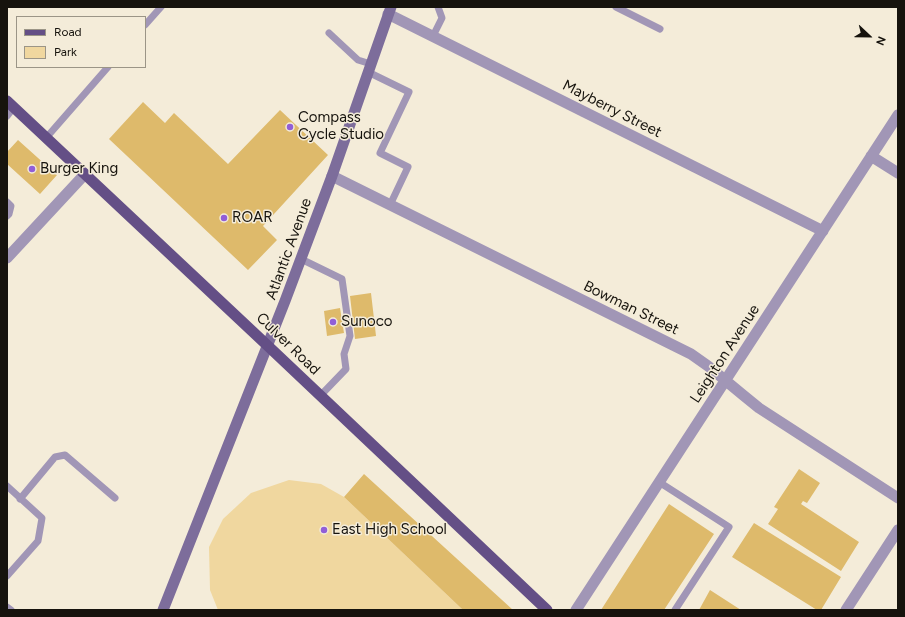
<!DOCTYPE html>
<style>
body{margin:0}
#map{position:relative;width:905px;height:617px;overflow:hidden;background:#f4ecd9;font-family:Figtree,sans-serif}
canvas{display:block}
.frame{position:absolute;inset:0;border:8px solid #16130d;pointer-events:none}
.legend{position:absolute;left:16px;top:16px;width:130px;height:52px;box-sizing:border-box;background:#f4ecd9;border:1px solid #9b9587;margin:0;padding:5px 7px;list-style:none;font-size:12px;color:#16130d}
.legend li{display:flex;align-items:center;gap:8px;height:20px}
.legend b{width:20px;border:1px solid #9b9587}
.north{position:absolute;left:849px;top:16px;width:40px;height:40px;-webkit-text-stroke:3px #f4ecd9;paint-order:stroke;rotate:112deg;font-size:11px;font-weight:700;line-height:16px;text-align:center;color:#16130d}
.north::after{content:'';display:block;margin:auto;width:14px;height:18px;background:#16130d;clip-path:polygon(50% 0,100% 100%,50% 72%,0 100%)}
</style>
<div id="map">
<canvas width="905" height="617"></canvas>
<div class="frame"></div>
<ul class="legend">
<li><b style="height:5px;background:#644f86"></b>Road</li>
<li><b style="height:11px;background:#f0d79f"></b>Park</li>
</ul>
<div class="north">N</div>
</div>
<script>
const context = document.querySelector('canvas').getContext('2d');
context.lineJoin = 'round';
function fill(path, color) {
  context.fillStyle = color;
  context.fill(path, 'evenodd');
}
function shape(rows) {
  const path = new Path2D();
  for (const r of rows) {
    path.moveTo(r[0], r[1]);
    for (let i = 2; i < r.length; i += 2) path.lineTo(r[i], r[i + 1]);
  }
  return path;
}
function stroke(path, color, width, dash) {
  context.strokeStyle = color;
  context.lineWidth = width;
  context.lineCap = dash ? 'butt' : 'round';
  context.setLineDash(dash || []);
  context.stroke(path);
}
function label(font, color, halo, rows, align = 'center') {
  context.font = font + ' Figtree,sans-serif';
  context.lineWidth = 3;
  context.setLineDash([]);
  context.textBaseline = 'middle';
  context.strokeStyle = halo;
  context.fillStyle = color;
  for (const [text, x, y, turn = 0] of rows) {
    context.save();
    context.translate(x, y);
    context.rotate((+turn || 0) * Math.PI / 180);
    context.textAlign = isNaN(turn) ? turn : align;
    if (halo) context.strokeText(text, 0, 0);
    context.fillText(text, 0, 0);
    context.restore();
  }
}
const green = shape([
 [289,480,321,484,344,497,463,610,218,610,210,590,209,547,223,519,251,493]
]);
const building = shape([
 [143,102,165,123,174,113,228,164,280,110,328,155,263,226,277,240,248,270,109,139],
 [18,140,57,175,40,194,7,164,7,152],
 [371,293,376,336,355,339,350,296],
 [340,308,344,333,327,336,324,311],
 [799,469,820,483,807,503,803,501,801,504,859,542,841,571,768,524,778,509,774,507],
 [364,474,513,610,463,610,344,497],
 [669,504,714,534,664,610,601,610],
 [754,523,841,577,821,610,817,610,732,557],
 [710,590,741,610,699,610]
]);
const service = shape([
 [616,7,660,29],
 [145,25,161,7],
 [329,33,358,60,371,64],
 [433,36,442,18,438,7],
 [368,72,409,92,380,153,408,167,390,205],
 [7,116,14,107],
 [46,138,108,67],
 [7,202,11,206,9,214,7,216],
 [301,259,342,279,350,336,344,354,346,369,320,396],
 [659,482,729,527,675,610],
 [7,486,42,518,38,541,7,576],
 [20,499,55,457,65,455,115,498],
 [7,607,11,610]
]);
const minor = shape([
 [388,14,823,231],
 [871,156,898,173],
 [332,176,691,354,708,366,743,395,759,408,898,498],
 [576,610,898,115],
 [846,610,898,530]
]);
const tertiary = shape([
 [7,258,85,174]
]);
const secondary = shape([
 [163,610,285,301,332,176,391,7]
]);
const primary = shape([
 [7,101,268,346,547,610]
]);
const markers = [
 [290,127,4,"#915ed7"],
 [32,169,4,"#915ed7"],
 [224,218,4,"#915ed7"],
 [333,322,4,"#915ed7"],
 [324,530,4,"#915ed7"]
];
const streetNames = [
 ["Mayberry Street",612,109,27],
 ["Atlantic Avenue",289,249,-70],
 ["Bowman Street",631,308,26],
 ["Culver Road",288,344,44],
 ["Leighton Avenue",725,354,-57]
];
const poiNames = [
 ["Compass",298,118],
 ["Cycle Studio",298,135],
 ["Burger King",40,169],
 ["ROAR",232,218],
 ["Sunoco",341,322],
 ["East High School",332,530]
];
fill(green, '#f0d79f');
fill(building, '#deba6b');
stroke(service, '#a196b6', 7);
stroke(minor, '#a196b6', 11);
stroke(tertiary, '#a196b6', 11);
stroke(secondary, '#7d6d9b', 11);
stroke(primary, '#644f86', 11);
for (const [x, y, r, color] of markers) {
  const dot = new Path2D();
  dot.arc(x, y, r, 0, 2 * Math.PI);
  context.fillStyle = color;
  context.fill(dot);
  stroke(dot, '#f4ecd9', 1.5);
}
label('15px', '#16130d', '#f4ecd9', streetNames);
label('15px', '#16130d', '#f4ecd9', poiNames, 'left');
</script>
